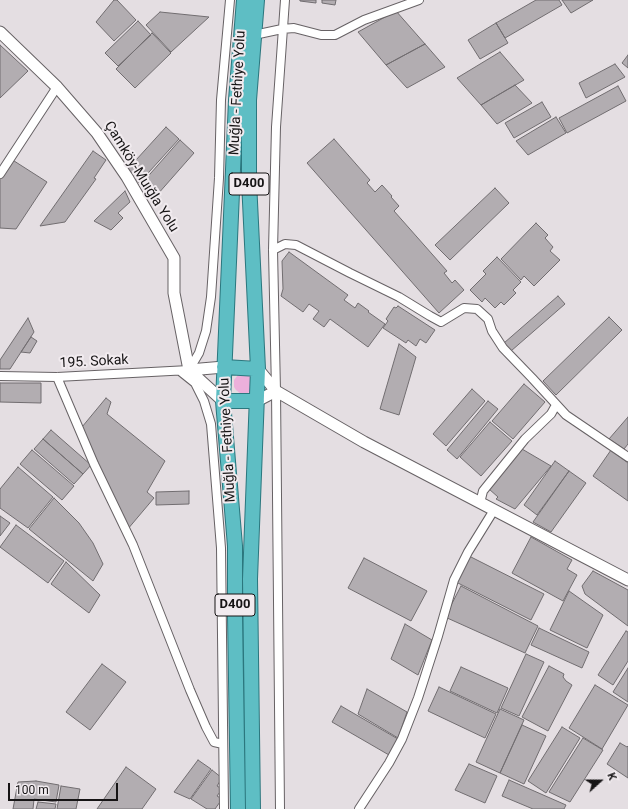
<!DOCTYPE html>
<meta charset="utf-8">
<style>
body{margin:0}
#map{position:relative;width:628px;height:809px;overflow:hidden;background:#e4dee2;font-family:Roboto,sans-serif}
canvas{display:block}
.north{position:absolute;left:580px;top:761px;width:40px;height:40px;-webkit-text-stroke:3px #f1ebef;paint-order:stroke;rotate:69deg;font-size:11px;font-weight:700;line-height:16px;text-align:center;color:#161415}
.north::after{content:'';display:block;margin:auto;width:14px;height:18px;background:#161415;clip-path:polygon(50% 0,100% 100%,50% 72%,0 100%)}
.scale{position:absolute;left:8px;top:783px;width:110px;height:18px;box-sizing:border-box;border:2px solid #161415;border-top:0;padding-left:5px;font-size:12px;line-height:14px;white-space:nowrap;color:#161415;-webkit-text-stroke:3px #f1ebef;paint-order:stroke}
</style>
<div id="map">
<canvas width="628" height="809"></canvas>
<div class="north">K</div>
<div class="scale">100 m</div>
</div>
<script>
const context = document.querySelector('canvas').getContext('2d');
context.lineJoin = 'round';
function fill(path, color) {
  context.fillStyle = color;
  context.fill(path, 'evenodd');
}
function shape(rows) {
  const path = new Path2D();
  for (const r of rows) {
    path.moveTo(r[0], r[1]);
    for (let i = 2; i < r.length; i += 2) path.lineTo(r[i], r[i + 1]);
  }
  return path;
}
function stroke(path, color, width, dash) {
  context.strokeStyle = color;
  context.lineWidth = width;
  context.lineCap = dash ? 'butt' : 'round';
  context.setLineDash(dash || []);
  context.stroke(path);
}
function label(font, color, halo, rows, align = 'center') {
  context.font = font + ' Roboto,sans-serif';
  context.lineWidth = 4;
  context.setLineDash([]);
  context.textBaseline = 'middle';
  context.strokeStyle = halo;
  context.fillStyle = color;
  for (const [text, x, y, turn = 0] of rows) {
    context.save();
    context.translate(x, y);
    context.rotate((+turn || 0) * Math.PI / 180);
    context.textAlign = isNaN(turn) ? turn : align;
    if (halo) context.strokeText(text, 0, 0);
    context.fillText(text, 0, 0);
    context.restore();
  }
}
const green = shape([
 [248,374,251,376,251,391,248,393,241,394,236,390,234,387,234,380,238,375]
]);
const building = shape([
 [114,0,117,0,136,20,114,41,96,22,114,0],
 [300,0,316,0,316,3,300,1,300,0],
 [322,0,336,0,335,5,322,3,322,0],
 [536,0,559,0,562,5,505,38,496,23,536,0],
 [562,0,593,0,571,13,562,0],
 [396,11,425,44,386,65,358,32,396,11],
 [160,12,209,17,171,52,146,25,160,12],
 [138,21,151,35,118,66,105,53,138,21],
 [496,23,508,43,480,59,468,40,496,23],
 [152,33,171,53,135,88,116,69,152,33],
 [425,44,445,67,407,88,386,65,425,44],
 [0,45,28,71,0,98,0,45],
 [500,52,524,80,481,105,457,78,500,52],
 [628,55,628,68,622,63,628,55],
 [615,64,625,77,586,98,579,83,615,64],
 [515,85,532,103,497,124,481,105,515,85],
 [618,86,626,101,567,133,559,118,618,86],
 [542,102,551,117,514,138,505,123,542,102],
 [556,117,566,133,528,155,516,141,556,117],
 [166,127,179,139,139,183,126,171,166,127],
 [334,139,370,180,367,183,375,192,382,185,392,196,391,197,399,206,394,211,447,271,444,273,452,283,455,280,464,290,439,313,307,163,334,139],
 [180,140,194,153,157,195,143,182,180,140],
 [93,151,106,160,94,178,96,179,65,222,40,226,93,151],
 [11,159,47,182,16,229,0,228,0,176,11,159],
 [495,188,509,203,450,260,435,245,495,188],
 [125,191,130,202,118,213,123,218,111,230,94,221,125,191],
 [536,223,548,235,545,238,553,247,550,251,560,260,534,286,524,276,521,280,501,259,536,223],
 [289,252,348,295,344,300,355,308,358,303,369,311,368,312,385,324,368,347,330,319,324,327,313,319,319,311,309,304,303,312,281,296,283,289,282,261,289,252],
 [497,257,521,282,513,290,516,293,504,305,501,302,495,308,485,298,482,302,470,290,486,274,483,271,497,257],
 [558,296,565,304,511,351,504,343,558,296],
 [398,306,435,330,426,343,420,339,416,346,408,340,406,343,383,328,388,321,386,319,394,307,396,308,398,306],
 [609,317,622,330,556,395,543,381,609,317],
 [28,318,34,332,10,369,0,369,0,360,28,318],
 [31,337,37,341,30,353,21,352,31,337],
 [399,344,416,357,399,415,380,409,399,344],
 [0,383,41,383,41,403,0,402,0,383],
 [524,384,545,402,513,439,492,421,524,384],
 [472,389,485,401,446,446,433,434,472,389],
 [106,398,111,402,107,414,165,461,147,492,154,498,127,530,82,427,106,398],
 [488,401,498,409,457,459,447,450,488,401],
 [628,417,628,444,624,449,609,439,628,417],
 [490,422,512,441,481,476,460,457,490,422],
 [51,430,91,465,83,474,43,439,51,430],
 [43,439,83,474,74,484,34,449,43,439],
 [522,449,551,466,515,509,496,499,498,497,489,489,522,449],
 [32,450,74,486,62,500,20,464,32,450],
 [611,450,628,463,628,501,593,476,611,450],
 [555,461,569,471,537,515,524,505,555,461],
 [18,467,53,497,28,528,0,508,0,489,18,467],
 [569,471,586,483,551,532,533,522,569,471],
 [189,491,189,504,156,505,156,492,189,491],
 [54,498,79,523,93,543,103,564,93,581,29,529,54,498],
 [0,516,10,523,0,536,0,516],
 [16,525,64,561,48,583,0,547,16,525],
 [531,537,572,560,567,569,577,575,563,601,512,573,531,537],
 [469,556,544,594,531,620,456,582,469,556],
 [364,558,427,591,411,621,348,588,364,558],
 [66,562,100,595,89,613,51,584,66,562],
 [593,571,628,590,628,626,585,594,582,586,593,571],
 [461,586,538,626,525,653,445,617,461,586],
 [569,591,603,615,587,648,550,630,569,591],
 [405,624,432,640,418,675,391,659,405,624],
 [539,628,589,652,582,668,531,645,539,628],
 [626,631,628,632,628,661,613,685,598,675,626,631],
 [526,654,544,662,519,716,501,708,526,654],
 [102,664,126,682,90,730,66,712,102,664],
 [549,666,564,674,563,677,566,681,572,685,548,731,522,717,549,666],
 [461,667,508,688,497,713,450,691,461,667],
 [628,668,628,702,613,692,628,668],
 [595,685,628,705,602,749,569,728,595,685],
 [439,687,496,714,485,738,428,711,439,687],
 [367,689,407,712,398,738,358,714,367,689],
 [341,706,398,739,389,755,332,722,341,706],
 [500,709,524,720,500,773,476,762,500,709],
 [522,725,546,736,524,784,500,773,522,725],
 [562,727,580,738,546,793,528,781,562,727],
 [583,738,603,750,570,802,549,792,583,738],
 [620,743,627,747,628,746,628,778,607,764,620,743],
 [198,760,211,769,190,799,174,792,198,760],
 [469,764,497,776,485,803,455,790,469,764],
 [126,767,156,789,142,809,97,809,126,767],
 [212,770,222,778,217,786,222,789,217,796,222,799,215,809,207,809,191,799,212,770],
 [509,780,566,805,564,809,533,809,502,796,509,780],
 [36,781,59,785,56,802,34,799,33,809,13,809,18,782,36,781],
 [61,786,80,789,76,809,57,809,61,786],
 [38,802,56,804,55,809,36,809,38,802]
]);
const minor = shape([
 [254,35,282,29,294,28,321,35,335,35,364,20,419,0],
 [0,174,57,87],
 [273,250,285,244,296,245,350,273,399,297,430,316,441,322,464,308,477,309,488,319,492,331,503,348,532,378,566,415,628,457],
 [180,371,195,383,204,401,211,424,221,548,224,809],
 [0,376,57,377,189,370,199,353,206,331,211,297,219,178,221,100,230,0],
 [57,377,94,464,133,545,190,690,206,727,214,742,223,744],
 [480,503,483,491,525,439,551,414,556,405],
 [280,809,276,391,273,250,276,127,285,0],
 [359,809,389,763,402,739,418,698,438,636,454,580,468,552,494,510]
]);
const tertiary = shape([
 [0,32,57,87,97,133,127,177,174,258,174,293,189,370],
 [258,369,276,391,364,442,628,580],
 [189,370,223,401],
 [189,370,224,367],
 [257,401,276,391]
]);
const trunk = shape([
 [224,367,258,369],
 [223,401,257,401],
 [238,809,235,616,235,546,223,401,236,100,244,0],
 [253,809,250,579,258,369,249,181,249,100,257,0]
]);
const shields = [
 [249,184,40],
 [235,605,40]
];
const shieldNames = [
 ["D400",249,184],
 ["D400",235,605]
];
const streetNames = [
 ["Muğla - Fethiye Yolu",238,93,-87],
 ["Çamköy-Muığla Yolu",141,177,58],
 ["195. Sokak",94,362,-3],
 ["Muğla - Fethiye Yolu",228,440,-93]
];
fill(green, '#ecb0db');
fill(building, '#b2adb1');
stroke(building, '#716d70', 1);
stroke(minor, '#676265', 10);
stroke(tertiary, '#676265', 13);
stroke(trunk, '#2b777e', 16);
stroke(minor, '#fff', 8);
stroke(tertiary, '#fff', 11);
stroke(trunk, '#5ebec4', 14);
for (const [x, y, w] of shields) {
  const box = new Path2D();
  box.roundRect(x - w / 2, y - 11, w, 22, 3);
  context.fillStyle = '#f1ebef';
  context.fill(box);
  stroke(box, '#161415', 1);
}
label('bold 13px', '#161415', null, shieldNames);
label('14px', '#161415', '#f1ebef', streetNames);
</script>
